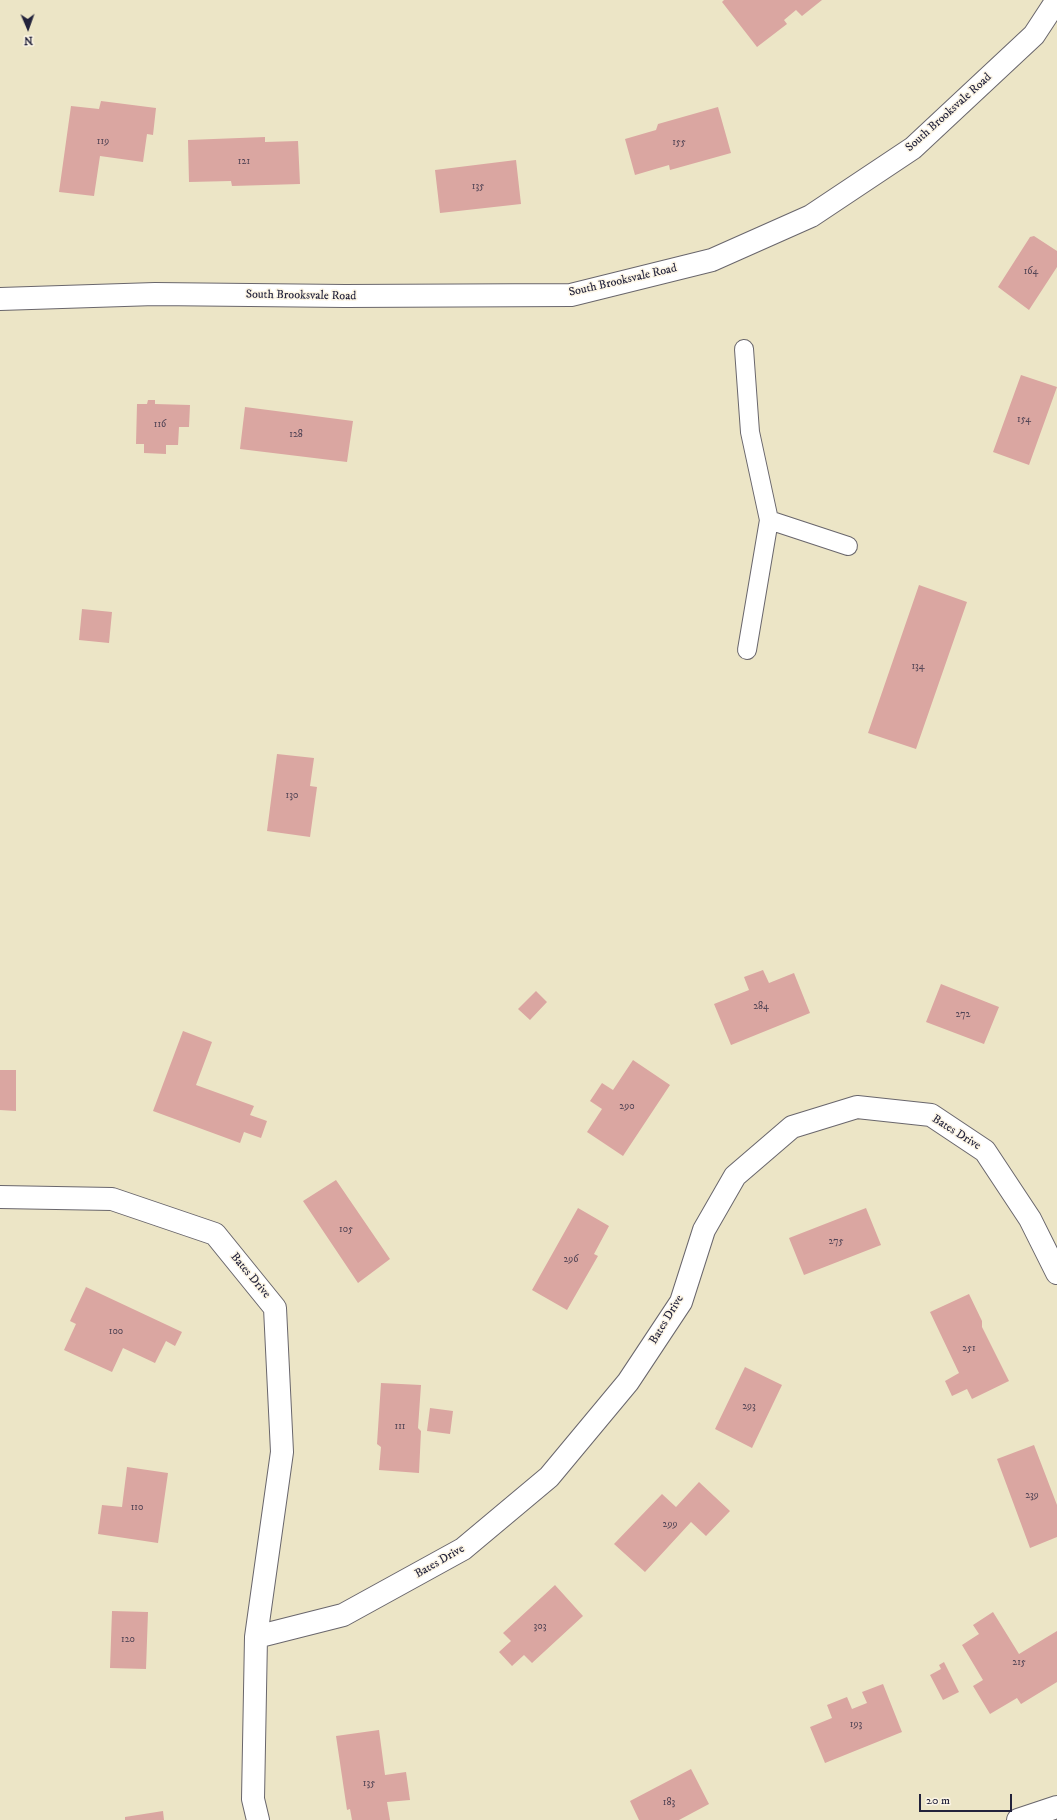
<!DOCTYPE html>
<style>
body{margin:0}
#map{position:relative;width:1057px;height:1820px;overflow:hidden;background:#ece5c6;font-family:"IM FELL DW Pica",serif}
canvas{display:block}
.north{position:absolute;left:8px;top:8px;width:40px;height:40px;-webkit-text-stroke:3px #fcf5e5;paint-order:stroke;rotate:178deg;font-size:11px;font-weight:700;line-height:16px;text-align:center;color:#22223b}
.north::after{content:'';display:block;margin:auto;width:14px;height:18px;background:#22223b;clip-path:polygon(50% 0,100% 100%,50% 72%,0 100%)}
.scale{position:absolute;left:919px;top:1794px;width:93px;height:18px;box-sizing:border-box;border:2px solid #22223b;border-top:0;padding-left:5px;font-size:12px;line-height:14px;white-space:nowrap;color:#22223b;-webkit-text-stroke:3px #fcf5e5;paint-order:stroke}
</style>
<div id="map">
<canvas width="1057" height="1820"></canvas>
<div class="north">N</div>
<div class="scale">20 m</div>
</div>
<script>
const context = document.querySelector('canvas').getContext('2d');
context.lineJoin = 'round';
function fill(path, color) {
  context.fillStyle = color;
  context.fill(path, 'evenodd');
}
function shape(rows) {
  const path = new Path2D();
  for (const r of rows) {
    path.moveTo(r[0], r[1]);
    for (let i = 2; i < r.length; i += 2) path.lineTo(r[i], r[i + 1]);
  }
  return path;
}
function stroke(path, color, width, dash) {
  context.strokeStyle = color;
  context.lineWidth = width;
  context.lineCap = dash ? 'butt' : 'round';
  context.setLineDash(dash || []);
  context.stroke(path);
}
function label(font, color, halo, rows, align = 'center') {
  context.font = font + ' "IM FELL DW Pica",serif';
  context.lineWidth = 3;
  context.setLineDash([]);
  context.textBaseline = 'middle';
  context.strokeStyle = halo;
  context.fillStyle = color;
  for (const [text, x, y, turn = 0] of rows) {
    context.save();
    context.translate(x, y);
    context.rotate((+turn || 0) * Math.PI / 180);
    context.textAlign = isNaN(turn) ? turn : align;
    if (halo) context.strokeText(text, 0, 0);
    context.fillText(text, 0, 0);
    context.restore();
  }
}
const building = shape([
 [724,0,822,0,802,16,796,10,784,20,787,24,757,47,722,2],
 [101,101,156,108,153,135,147,134,143,162,100,156,94,196,59,192,71,106,99,109],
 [718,107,731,153,670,170,669,165,635,175,625,139,656,130,658,124],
 [265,137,265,142,298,141,300,184,232,186,231,181,189,182,188,140],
 [516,160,521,204,440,213,435,170],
 [1034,236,1057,251,1057,267,1029,310,998,287,1030,237],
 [1021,375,1057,387,1029,465,993,452],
 [148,400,155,400,155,404,190,405,189,427,179,427,178,445,166,445,166,454,144,453,144,444,136,444,137,404,147,404],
 [245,407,353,421,347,462,240,449],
 [919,585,967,602,916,749,868,733],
 [82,609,112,612,109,643,79,640],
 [277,754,314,758,310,786,317,787,310,837,267,831],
 [763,970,769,983,794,973,810,1013,731,1045,714,1004,749,990,744,977],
 [941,984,999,1007,984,1044,926,1022],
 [536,991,547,1002,530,1020,518,1009],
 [183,1031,212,1042,196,1085,254,1106,250,1115,267,1121,261,1138,244,1132,240,1143,153,1111],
 [633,1060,670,1085,623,1156,587,1132,602,1109,590,1101,602,1083,613,1090],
 [0,1070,16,1070,16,1111,0,1110],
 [336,1180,390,1259,358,1283,303,1201],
 [578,1208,609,1226,594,1254,598,1256,567,1310,532,1290],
 [866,1208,881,1245,804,1275,789,1238],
 [86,1287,182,1332,175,1346,166,1341,155,1363,123,1348,112,1372,64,1350,76,1324,70,1321],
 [969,1294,982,1321,982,1327,1009,1381,972,1399,967,1389,952,1396,945,1381,959,1373,930,1312],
 [745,1367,782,1385,752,1448,715,1429],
 [381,1383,421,1385,418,1428,421,1431,419,1473,379,1470,381,1447,377,1444],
 [430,1408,453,1411,450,1434,427,1431],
 [1034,1445,1057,1505,1057,1537,1030,1548,997,1459],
 [127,1467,168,1473,158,1543,98,1534,102,1505,122,1507],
 [699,1482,730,1511,706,1536,691,1522,645,1572,614,1544,662,1494,676,1507],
 [555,1585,583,1616,532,1663,524,1655,512,1666,499,1652,511,1641,503,1633],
 [112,1611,148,1612,146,1669,110,1668],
 [993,1612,1019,1654,1057,1631,1057,1682,1021,1704,1017,1698,990,1714,973,1686,983,1680,962,1645,979,1634,973,1625],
 [944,1662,959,1692,943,1700,930,1675,941,1669,939,1665],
 [883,1684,902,1732,825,1763,810,1727,832,1718,827,1705,847,1697,852,1709,867,1703,862,1692],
 [379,1730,385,1775,406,1772,410,1800,387,1802,390,1820,352,1820,350,1809,347,1810,336,1736],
 [691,1769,709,1804,679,1820,639,1820,630,1801],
 [163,1811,164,1820,125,1820,125,1817]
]);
const service = shape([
 [744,349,750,432,769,520,747,650],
 [769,520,848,546]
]);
const minor = shape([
 [0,1197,112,1199,215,1234,275,1308,282,1452,256,1637,253,1799,258,1820],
 [256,1637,343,1615,463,1549,549,1477,628,1382,681,1302,704,1230,735,1176,792,1127,857,1107,931,1115,985,1151,1030,1219,1057,1273],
 [1018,1820,1057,1807]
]);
const tertiary = shape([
 [0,299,155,294,345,296,571,295,712,260,811,216,913,148,1034,35,1057,0]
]);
const numberNames = [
 ["119",103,142],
 ["155",679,143],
 ["121",244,162],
 ["135",478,187],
 ["164",1031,272],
 ["154",1024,420],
 ["116",160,425],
 ["128",296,435],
 ["134",918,667],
 ["130",292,796],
 ["284",761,1007],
 ["272",963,1015],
 ["290",627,1107],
 ["105",346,1230],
 ["275",836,1242],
 ["296",571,1260],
 ["100",116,1332],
 ["251",969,1349],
 ["293",749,1407],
 ["111",400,1427],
 ["239",1032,1496],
 ["110",137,1508],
 ["299",670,1525],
 ["303",540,1627],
 ["120",128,1640],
 ["215",1019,1663],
 ["193",856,1725],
 ["135",369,1784],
 ["183",669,1803]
];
const streetNames = [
 ["South Brooksvale Road",949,113,-42],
 ["South Brooksvale Road",623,281,-13],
 ["South Brooksvale Road",301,296,1],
 ["Bates Drive",956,1133,32],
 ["Bates Drive",250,1276,50],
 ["Bates Drive",667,1320,-59],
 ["Bates Drive",440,1562,-30]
];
fill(building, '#daa6a1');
stroke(service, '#69666c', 20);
stroke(minor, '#69666c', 24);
stroke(tertiary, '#69666c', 24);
stroke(service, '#fff', 18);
stroke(minor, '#fff', 22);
stroke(tertiary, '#fff', 22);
label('10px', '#504354', null, numberNames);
label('12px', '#22223b', '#fcf5e5', streetNames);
</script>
